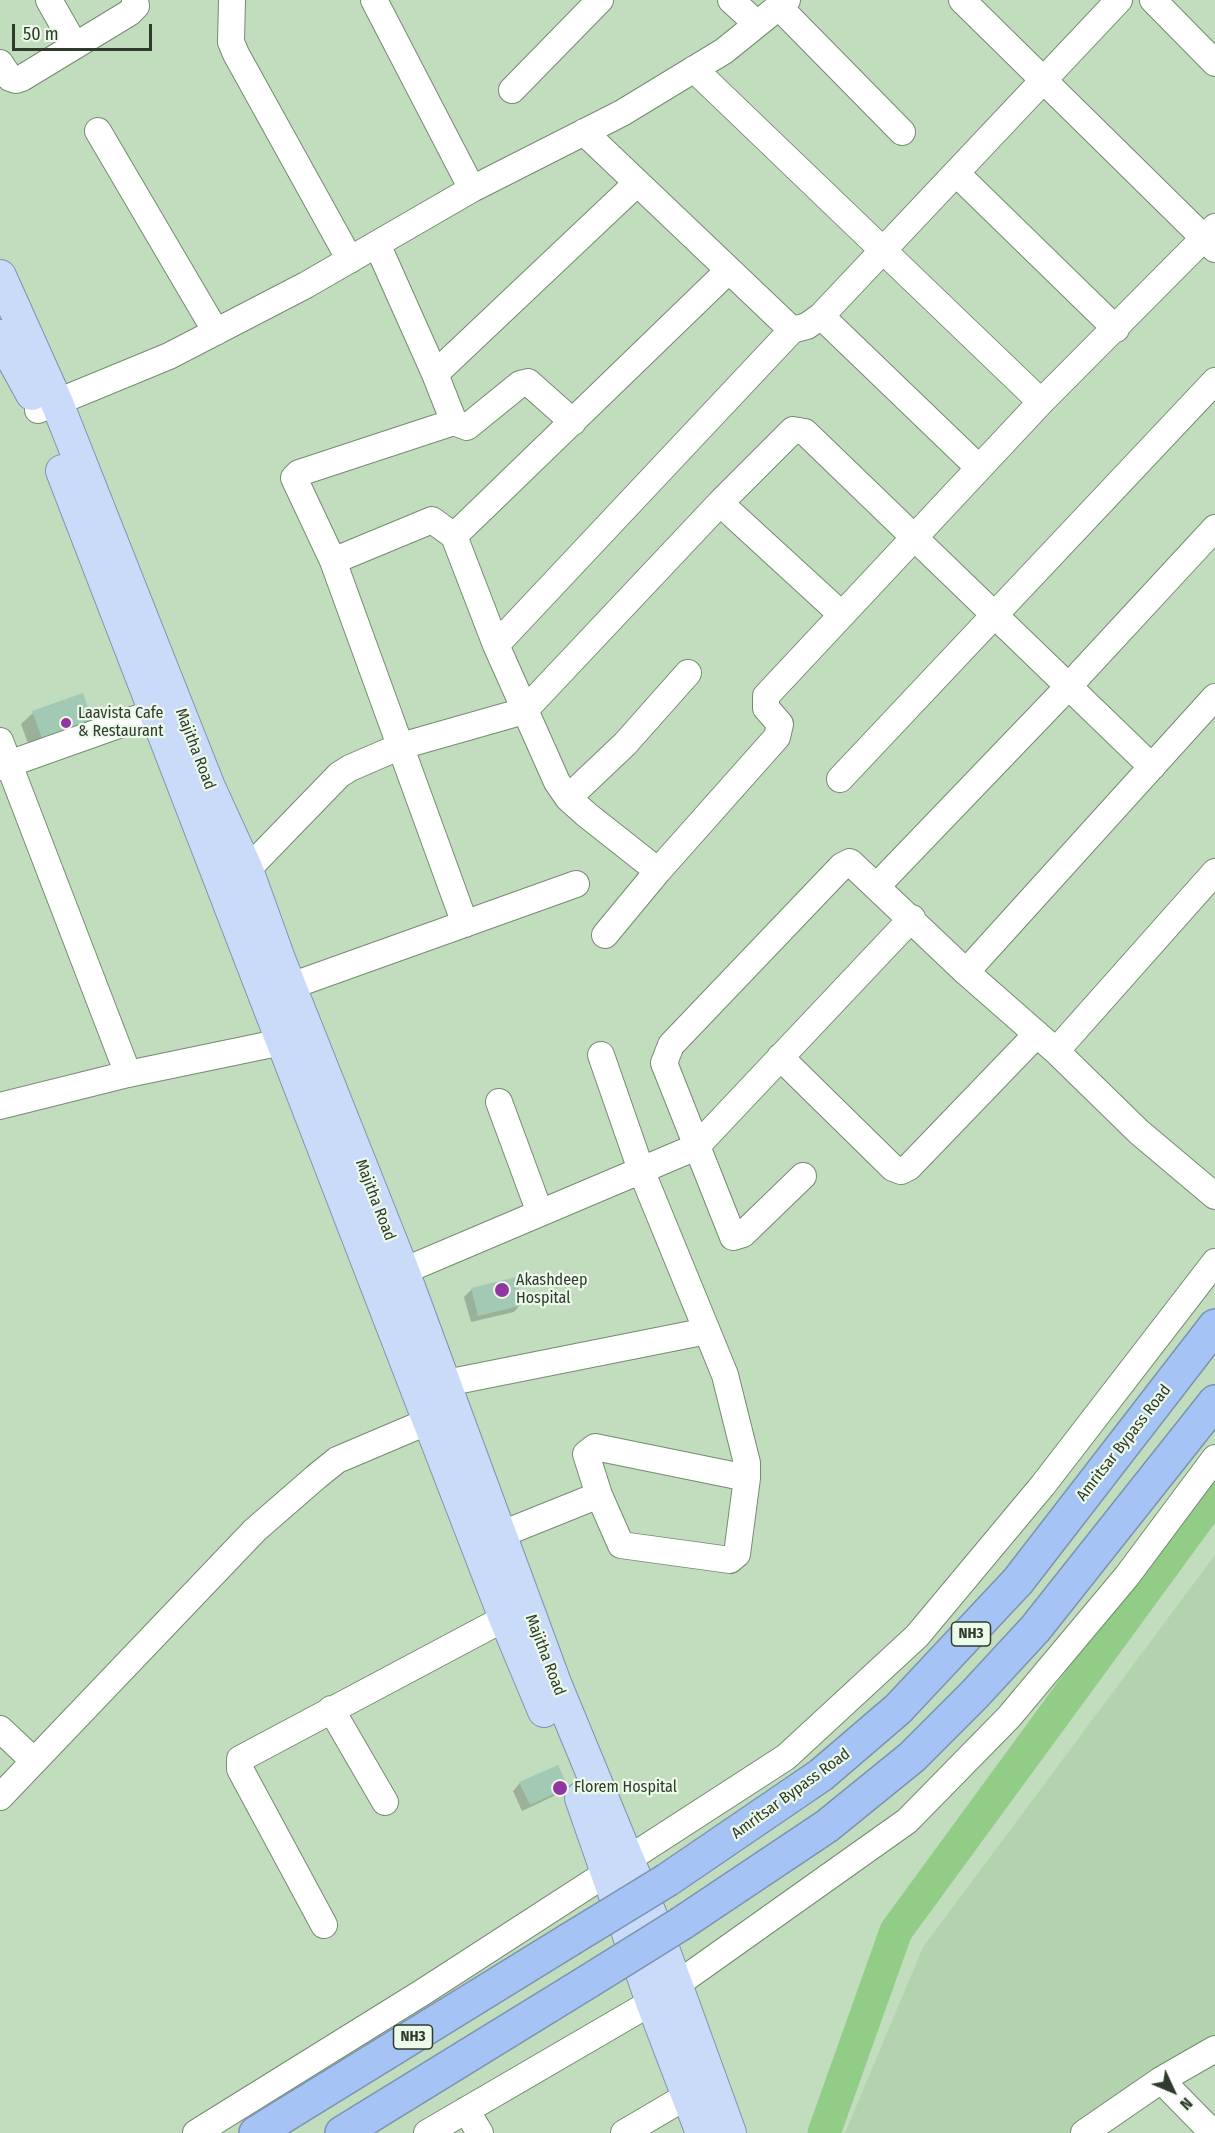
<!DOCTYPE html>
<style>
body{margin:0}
#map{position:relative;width:1215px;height:2133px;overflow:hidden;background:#c2ddbe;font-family:"Fira Sans Condensed",sans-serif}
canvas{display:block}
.north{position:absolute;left:1143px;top:2061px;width:60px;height:60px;-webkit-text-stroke:4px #ecfaea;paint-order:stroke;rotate:134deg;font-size:16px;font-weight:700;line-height:24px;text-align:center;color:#303b2e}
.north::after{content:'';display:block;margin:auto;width:21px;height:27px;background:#303b2e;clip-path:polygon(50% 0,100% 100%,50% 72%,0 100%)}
.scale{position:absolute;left:12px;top:24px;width:140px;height:27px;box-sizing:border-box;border:3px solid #303b2e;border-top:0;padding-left:8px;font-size:18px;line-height:21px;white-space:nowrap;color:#303b2e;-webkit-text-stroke:4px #ecfaea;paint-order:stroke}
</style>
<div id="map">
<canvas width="1215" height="2133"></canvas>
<div class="north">N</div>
<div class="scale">50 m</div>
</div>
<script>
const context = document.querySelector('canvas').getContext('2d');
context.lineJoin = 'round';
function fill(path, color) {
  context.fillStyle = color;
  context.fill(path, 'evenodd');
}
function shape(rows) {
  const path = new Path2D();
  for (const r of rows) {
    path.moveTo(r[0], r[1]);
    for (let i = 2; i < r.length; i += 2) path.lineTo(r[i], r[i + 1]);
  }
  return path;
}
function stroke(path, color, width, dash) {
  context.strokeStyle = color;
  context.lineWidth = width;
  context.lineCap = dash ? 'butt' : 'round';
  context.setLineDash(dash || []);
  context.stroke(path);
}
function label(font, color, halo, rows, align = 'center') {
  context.font = font + ' "Fira Sans Condensed",sans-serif';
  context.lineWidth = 4.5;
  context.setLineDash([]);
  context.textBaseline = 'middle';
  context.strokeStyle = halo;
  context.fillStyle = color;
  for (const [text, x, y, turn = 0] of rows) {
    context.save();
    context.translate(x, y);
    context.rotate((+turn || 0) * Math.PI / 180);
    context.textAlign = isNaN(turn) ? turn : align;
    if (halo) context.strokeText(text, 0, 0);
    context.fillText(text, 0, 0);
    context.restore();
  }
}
const built = shape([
 [1215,1555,1215,2035,1071,2133,845,2133,923,1947]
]);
const shadow = shape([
 [33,713,82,743,34,760,21,724],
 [472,1289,521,1304,514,1312,471,1322,464,1297],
 [520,1783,566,1787,558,1794,522,1811,513,1791]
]);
const river = shape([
 [824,2133,896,1931,1215,1495]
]);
const building = shape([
 [83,693,96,731,46,749,32,711],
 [516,1277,523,1305,478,1316,471,1288],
 [558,1765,568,1787,530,1805,519,1782]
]);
const minor = shape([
 [49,0,75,46],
 [232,0,231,42,236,54,350,260],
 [374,0,472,189],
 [731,0,757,24],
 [962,0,1215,249],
 [1153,0,1215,63],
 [779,7,902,132],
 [0,63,10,78,16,80,22,78,129,13,136,6,135,0],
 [694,69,1041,402],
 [512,90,600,0],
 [98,131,216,332],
 [584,132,729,270,454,536,496,645,557,782,568,798,587,815,658,871],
 [957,174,1116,329],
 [377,244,435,374],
 [821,316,979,468],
 [792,330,807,326,821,316,1119,0],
 [38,410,169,356,306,285,472,189,622,113,724,51,787,0],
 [454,422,435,374,636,184],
 [720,503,841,614],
 [454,536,432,520,333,561,294,478,299,473,454,422,467,427,520,384,528,382,573,422],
 [333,561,465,924],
 [496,645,792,330,729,270],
 [0,741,128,1074],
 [0,767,155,712],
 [840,779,1215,381],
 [568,798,625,744,688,673],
 [247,870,339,775,350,768,401,746,524,711,720,503,793,430,805,432,1152,767],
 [877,886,1067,688,1215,528],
 [605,935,658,871,777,737,780,724,766,708,766,696,1041,402,1215,227],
 [966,972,1215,697],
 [274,992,576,884],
 [1056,1051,1215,872],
 [601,1055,641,1170,707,1331],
 [780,1057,893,1168,901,1171,909,1167,1037,1034],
 [499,1102,540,1213],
 [0,1106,128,1074,282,1042],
 [803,1176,743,1234,733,1237,664,1063,671,1045,842,866,850,862,966,972,1056,1051,1139,1132,1215,1196],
 [387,1278,696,1147,912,918],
 [426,1387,707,1331,725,1375,747,1463,747,1478,595,1447,586,1454,599,1495,482,1542],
 [599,1495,621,1545,730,1560,737,1554,747,1478],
 [331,1709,385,1802],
 [0,1729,34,1761],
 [0,1797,255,1530,316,1477,337,1460,429,1421],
 [324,1925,240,1769,240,1759,505,1618],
 [1161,2080,1213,2133],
 [466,2110,480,2133],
 [196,2133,423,1992,786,1757,917,1636,1043,1485,1215,1262],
 [427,2133,652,2002,907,1821,1009,1717,1127,1576,1215,1458],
 [624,2133,687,2096],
 [1084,2133,1161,2080,1215,2049]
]);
const major = shape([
 [0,276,57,403,209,787,247,870,279,959,403,1271,555,1683,652,1918,730,2133],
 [0,336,32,394],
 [62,471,505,1618,544,1711],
 [581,1798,652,2002,702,2133]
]);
const highway = shape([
 [667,1880,821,1775,898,1709,1018,1581,1215,1326],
 [682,1923,827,1826,912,1757,974,1695,1035,1629,1215,1402],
 [256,2133,569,1940],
 [342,2133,589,1981]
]);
const highwayBridge = shape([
 [569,1940,667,1880],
 [589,1981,682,1923]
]);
const markers = [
 [66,723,6,"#9237a2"],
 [502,1290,8,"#9237a2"],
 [560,1788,8,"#9237a2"]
];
const shields = [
 [971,1634,39],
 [413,2037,39]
];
const shieldNames = [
 ["NH3",971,1634],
 ["NH3",413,2037]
];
const poiNames = [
 ["Laavista Cafe",78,714],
 ["& Restaurant",78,732],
 ["Akashdeep",516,1281],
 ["Hospital",516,1299],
 ["Florem Hospital",574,1788]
];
const streetNames = [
 ["Majitha Road",195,749,69],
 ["Majitha Road",375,1200,69],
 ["Amritsar Bypass Road",1124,1443,-52],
 ["Majitha Road",545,1655,69],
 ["Amritsar Bypass Road",791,1794,-36]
];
fill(built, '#b3d3ae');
fill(shadow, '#0003');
stroke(river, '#91cd87', 33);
fill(building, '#a1c9b3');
stroke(minor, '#738c6f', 28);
stroke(major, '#7c93af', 34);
stroke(highway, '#7c93af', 36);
stroke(minor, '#fff', 26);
stroke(major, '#c9dbf9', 32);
stroke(highway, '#a5c3f5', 33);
stroke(highwayBridge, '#7c93af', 36, []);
stroke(highwayBridge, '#a5c3f5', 33);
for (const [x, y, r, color] of markers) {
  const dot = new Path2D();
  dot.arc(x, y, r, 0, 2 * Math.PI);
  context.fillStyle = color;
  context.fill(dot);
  stroke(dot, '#ecfaea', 2);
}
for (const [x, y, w] of shields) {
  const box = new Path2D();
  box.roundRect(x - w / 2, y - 12, w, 24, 4.5);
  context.fillStyle = '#ecfaea';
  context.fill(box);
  stroke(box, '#303b2e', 1.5);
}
label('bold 15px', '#303b2e', null, shieldNames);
label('16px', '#303b2e', '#ecfaea', poiNames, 'left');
label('16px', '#303b2e', '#ecfaea', streetNames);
</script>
